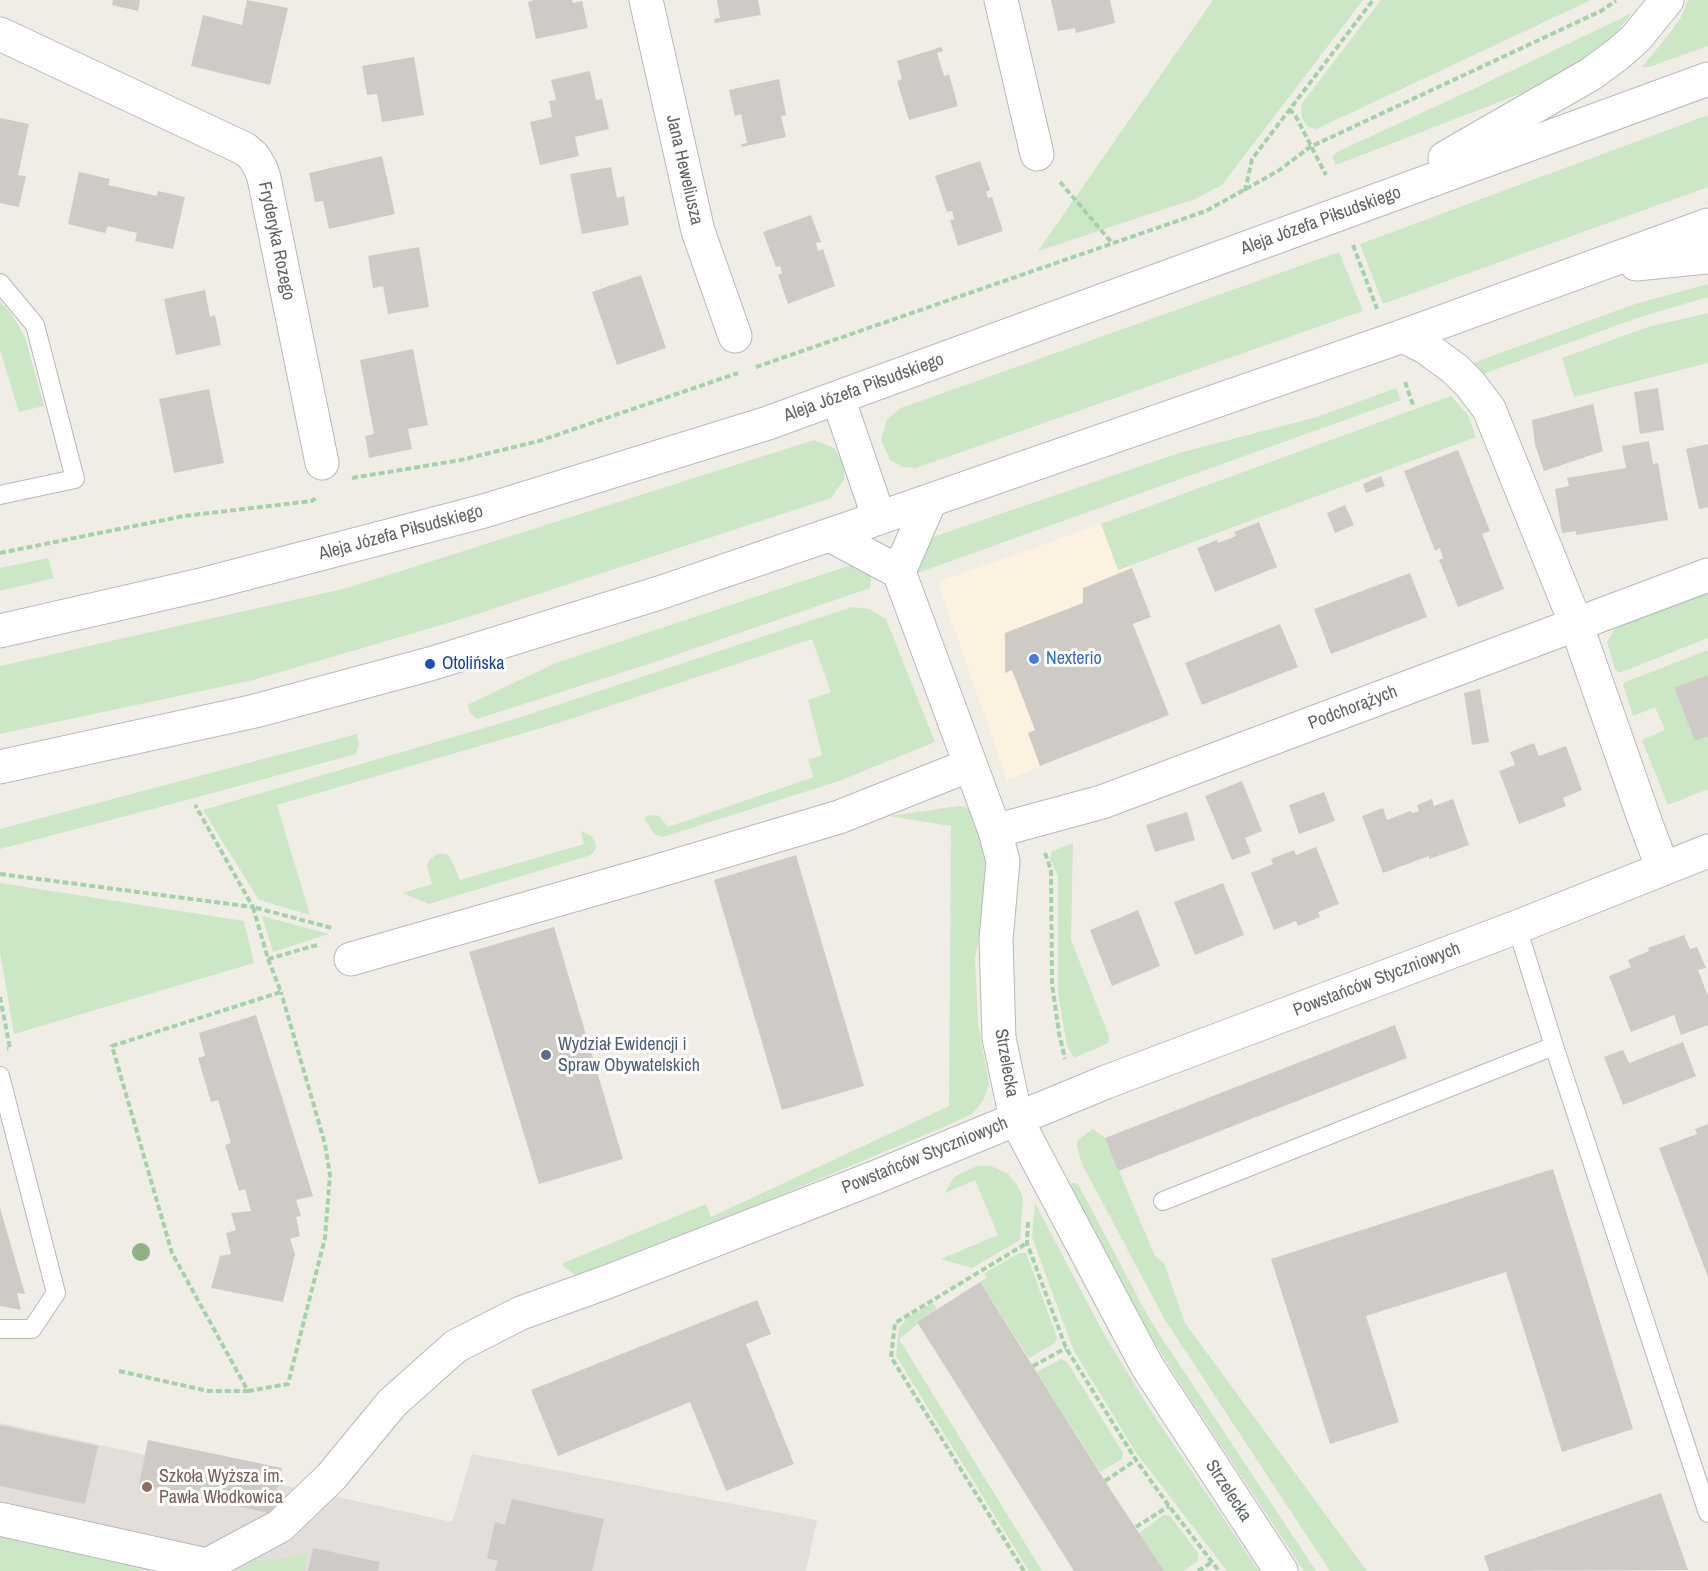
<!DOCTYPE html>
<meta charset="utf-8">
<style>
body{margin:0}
canvas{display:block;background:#f0ede7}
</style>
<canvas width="1708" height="1571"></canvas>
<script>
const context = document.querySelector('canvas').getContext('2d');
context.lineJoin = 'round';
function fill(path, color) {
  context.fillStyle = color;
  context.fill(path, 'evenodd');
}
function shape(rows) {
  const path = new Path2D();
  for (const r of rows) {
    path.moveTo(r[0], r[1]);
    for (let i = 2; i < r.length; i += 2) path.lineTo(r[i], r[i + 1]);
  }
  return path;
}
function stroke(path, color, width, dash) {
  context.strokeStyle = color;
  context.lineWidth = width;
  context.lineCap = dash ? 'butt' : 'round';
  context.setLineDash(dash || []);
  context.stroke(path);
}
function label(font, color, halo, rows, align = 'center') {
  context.font = font + ' "Archivo Narrow",sans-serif';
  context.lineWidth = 6;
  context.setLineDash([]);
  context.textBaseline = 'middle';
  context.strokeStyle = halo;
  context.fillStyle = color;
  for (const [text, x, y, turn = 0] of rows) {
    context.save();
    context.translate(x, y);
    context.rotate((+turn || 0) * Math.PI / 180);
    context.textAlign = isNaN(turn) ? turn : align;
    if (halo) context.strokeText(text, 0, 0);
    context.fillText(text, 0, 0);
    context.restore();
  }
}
const commercial = shape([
 [1101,524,1118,569,1131,565,1151,617,1134,625,1169,715,1007,780,938,582]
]);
const education = shape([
 [0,1423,452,1522,472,1454,817,1520,806,1571,0,1571]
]);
const green = shape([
 [1213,0,1363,0,1222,185,1195,199,1038,251],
 [1381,0,1591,0,1325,125,1316,129,1308,127,1302,118,1301,107,1303,102],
 [1688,0,1708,0,1708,46,1649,67,1642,67,1669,34,1681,17],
 [1632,13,1607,44,1548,83,1336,165,1332,157,1337,152,1482,85],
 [1708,115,1708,187,1383,304,1360,244],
 [1339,252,1363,311,916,468,902,467,890,460,881,440,887,419,901,408],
 [1708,284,1708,297,1640,317,1480,375,1470,367,1473,363,1635,304],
 [0,302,5,306,14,318,25,337,44,406,19,412,0,350],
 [1708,313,1708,363,1574,397,1562,358,1648,327],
 [1396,388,1401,400,912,575,924,540,1179,453,1317,417],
 [1451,396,1468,415,1476,437,1118,570,1101,524],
 [814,440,834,448,844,464,844,480,831,498,465,618,253,680,0,734,0,666,347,588],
 [48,558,54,578,0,591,0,568],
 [854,564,872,569,870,588,658,661,477,719,470,712,467,705,556,663],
 [1708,590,1708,638,1622,672,1618,672,1615,669,1607,642,1614,630,1623,624],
 [852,607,869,609,886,619,935,742,839,781,663,837,654,834,644,817,652,815,659,816,668,827,814,777,808,760,822,755,808,700,831,692,812,639,555,724,277,805,310,915,259,900,203,810,515,719],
 [1708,650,1708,675,1674,689,1695,740,1708,736,1708,789,1668,805,1642,740,1665,730,1655,707,1633,716,1623,685,1625,682],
 [357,734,359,744,356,754,198,797,0,849,0,829],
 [959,806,968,808,984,832,989,865,986,899,975,959,978,1024,989,1084,983,1101,972,1114,946,1126,764,1202,576,1275,568,1270,561,1264,706,1204,711,1217,949,1106,951,826,889,816],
 [581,831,592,836,597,847,591,855,429,904,402,893,432,884,427,866,429,860,437,854,446,854,450,857,460,880,584,844],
 [1073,843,1071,940,1109,1036,1108,1043,1074,1058,1067,1046,1058,993,1058,876,1050,859,1052,851],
 [0,883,244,921,254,963,14,1034,0,952],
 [262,916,329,934,273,952],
 [1093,1129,1105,1138,1155,1256,1164,1263,1185,1323,1367,1571,1330,1571,1165,1320,1082,1164,1077,1146,1078,1140],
 [977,1166,991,1166,1008,1174,1017,1185,1023,1197,1020,1240,972,1268,941,1259,998,1235,975,1180,945,1193,954,1177],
 [1073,1183,1077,1183,1079,1186,1150,1320,1316,1571,1304,1571,1181,1385,1142,1322,1067,1185],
 [1035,1203,1105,1336,1153,1414,1259,1571,1227,1571,1135,1451,1085,1369,1073,1349,1032,1237],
 [1019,1253,1026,1253,1057,1337,1055,1343,1029,1358,980,1282,986,1278,985,1273],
 [933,1303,937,1309,917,1322,918,1324,899,1339,1042,1571,1029,1571,896,1356,899,1328,908,1317],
 [1061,1359,1067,1362,1123,1453,1122,1459,1100,1472,1037,1372],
 [1164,1515,1170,1516,1198,1553,1198,1561,1183,1571,1164,1571,1139,1533],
 [0,1532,137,1568,140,1571,0,1571],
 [308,1552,304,1571,238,1571,253,1561,288,1558]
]);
const building = shape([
 [113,0,140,0,138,11,112,5],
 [247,0,288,8,270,85,191,66,203,15,242,25],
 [534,0,572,0,573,3,582,1,588,28,536,39,528,2],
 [717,0,758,0,761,15,715,23,714,19,720,18],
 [1051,0,1110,0,1115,23,1076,33,1075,28,1058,31],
 [941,47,943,51,937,53,944,76,949,74,958,106,909,120,897,81,902,79,897,61],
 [414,57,424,115,382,122,377,94,367,95,362,66],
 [590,71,596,100,602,99,609,129,575,137,579,156,540,165,530,122,552,117,549,101,556,100,551,80],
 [779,79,786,115,781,116,786,137,742,147,741,144,747,143,741,114,735,116,729,90],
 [0,118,29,124,18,175,26,176,19,207,0,203],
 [382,156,395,214,329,229,323,201,315,202,309,173],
 [980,161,990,190,986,192,988,198,992,197,1003,231,958,246,950,220,954,219,952,211,947,212,935,176],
 [611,167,617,198,624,196,629,225,582,234,570,174],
 [79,172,110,179,108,185,157,196,158,191,185,197,173,249,135,241,137,233,108,226,105,233,68,224],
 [811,215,821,242,816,243,818,251,823,249,835,286,788,304,778,275,782,273,780,266,776,267,763,232],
 [419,247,429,307,388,314,383,286,373,288,368,256],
 [641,275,666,348,617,365,592,292],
 [205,290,210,317,215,315,221,345,176,355,164,299],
 [413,349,428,425,408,429,412,449,369,458,365,436,374,434,360,360],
 [1658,388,1664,430,1640,434,1634,392],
 [209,389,224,463,174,473,159,399],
 [1593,404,1603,451,1544,471,1535,445,1532,420],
 [1649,441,1653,464,1658,463,1668,520,1576,535,1576,531,1562,533,1555,489,1569,486,1567,478,1626,468,1622,446],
 [1708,444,1708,507,1699,509,1686,449],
 [1458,450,1490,531,1482,534,1504,589,1458,607,1439,560,1443,558,1440,548,1435,551,1404,471],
 [1381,476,1385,486,1366,493,1363,484],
 [1345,505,1354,525,1335,533,1327,513],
 [1259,522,1277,567,1215,592,1197,548,1217,540,1218,543,1236,536,1234,532],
 [1132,568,1151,617,1133,624,1169,715,1040,766,1028,733,1035,730,1012,670,1005,673,1005,633,1083,603,1083,588],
 [1410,573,1427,617,1331,654,1314,609],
 [1280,624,1298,667,1202,705,1185,663],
 [1708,675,1708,736,1695,741,1674,688],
 [1480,689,1489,742,1472,745,1464,693],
 [1534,743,1539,756,1566,746,1582,790,1563,798,1566,806,1519,824,1499,771,1515,765,1510,752],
 [1242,781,1262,831,1245,838,1251,853,1232,860,1205,796],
 [1324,792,1335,821,1299,834,1289,805],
 [1432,799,1434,806,1453,799,1469,845,1429,859,1429,856,1383,873,1362,816,1383,808,1387,820,1410,811,1413,813,1419,811,1417,805],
 [1187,812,1195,840,1155,852,1146,825],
 [1316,847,1339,904,1318,912,1320,917,1298,926,1296,921,1274,930,1251,873,1273,864,1271,859,1294,850,1296,855],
 [796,855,864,1086,782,1110,714,880],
 [1223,883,1244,935,1195,955,1174,902],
 [1138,910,1160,966,1112,986,1090,930],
 [554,927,623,1159,539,1184,469,952],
 [1684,935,1690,949,1697,947,1706,968,1698,970,1708,996,1708,1025,1681,1035,1674,1015,1631,1032,1609,976,1631,967,1628,960,1649,951,1648,948],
 [256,1015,313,1196,296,1200,301,1216,296,1217,300,1236,290,1239,295,1254,283,1302,211,1288,220,1256,231,1254,226,1233,236,1230,231,1213,251,1211,245,1189,239,1191,225,1145,231,1143,218,1100,211,1102,198,1058,205,1056,199,1033],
 [1395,1025,1407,1058,1118,1171,1105,1138],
 [1683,1042,1696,1076,1623,1105,1604,1057,1623,1050,1629,1063],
 [1708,1124,1708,1277,1659,1148,1697,1134,1695,1129],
 [1553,1169,1633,1429,1562,1452,1506,1272,1366,1316,1399,1422,1330,1444,1271,1259],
 [0,1208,25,1294,17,1293,21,1310,0,1306],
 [980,1282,1110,1489,1164,1571,1074,1571,917,1322],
 [757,1300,771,1334,746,1344,794,1464,726,1491,690,1402,558,1456,531,1390],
 [0,1425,98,1446,85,1504,0,1486],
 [148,1440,282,1468,273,1514,139,1485],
 [1661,1493,1688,1570,1489,1571,1484,1556],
 [512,1499,604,1519,592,1571,495,1571,498,1561,487,1558,495,1522,505,1525],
 [313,1548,380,1562,378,1571,308,1571]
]);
const path = shape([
 [1289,109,1295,115,1326,175],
 [1060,182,1112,243],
 [1245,191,1252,159,1373,0],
 [1353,245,1377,309],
 [756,367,1206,211,1278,171,1310,147,1601,11,1616,1],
 [1405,382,1413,405],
 [352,478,461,460,539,441,738,373],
 [0,553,184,516,312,501,317,497],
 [1045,853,1051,870,1052,984,1059,1033,1065,1059],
 [0,874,253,907,195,805],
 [317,945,268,959,253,907,332,928],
 [0,997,10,1048,7,1049],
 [1028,1222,1027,1243,1066,1348,1136,1460,1169,1506,1219,1571],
 [1033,1366,1066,1348],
 [119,1371,208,1391,248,1391,172,1253,112,1046,281,992,268,959],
 [248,1391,288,1384,325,1238,330,1175,325,1144,281,992],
 [1105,1481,1136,1460],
 [1136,1527,1169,1506],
 [1024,1571,891,1357,895,1323,1027,1243],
 [1198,1571,1212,1562]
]);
const service = shape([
 [0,283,35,325,75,479,0,495],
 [1517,927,1554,1046,1708,1513],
 [0,1076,56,1293,32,1329,0,1329],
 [1163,1201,1554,1046]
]);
const minor = shape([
 [646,0,698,231,735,336],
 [1001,0,1037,154],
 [0,34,245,149,254,157,261,169,264,178,322,463],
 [1403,336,1425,347,1455,369,1470,384,1489,409,1576,624,1645,821,1663,869],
 [830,535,899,572,930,501],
 [899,572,995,831,1003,861,996,940,999,1038,1016,1119,1147,1366,1281,1571],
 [995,831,1102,802,1708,575],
 [351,959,654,872,839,817,970,765],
 [0,1519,207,1565,206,1571],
 [207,1565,280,1526,331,1477,392,1403,456,1346,521,1313,607,1282,876,1177,1106,1082,1517,927,1708,851]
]);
const secondary = shape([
 [1445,158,1591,74,1618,54,1636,38,1667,0],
 [1636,264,1708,257],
 [838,398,879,518],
 [0,631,205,584,484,511,768,423,1708,79],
 [0,767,255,711,430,664,659,593,879,518,1403,336,1708,225]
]);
const trees = [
 [141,1252]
];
const markers = [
 [1034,659,6,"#3f7fe0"],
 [430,664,6,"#1a4fb4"],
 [546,1055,6,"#5c6f8a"],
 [147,1487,6,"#8d6e63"]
];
const streetNames = [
 ["Jana Heweliusza",684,170,77],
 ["Aleja Józefa Piłsudskiego",1321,221,-20],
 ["Fryderyka Rozego",276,241,78],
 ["Aleja Józefa Piłsudskiego",864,388,-20],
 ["Aleja Józefa Piłsudskiego",401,533,-15],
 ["Podchorążych",1353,708,-21],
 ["Powstańców Styczniowych",1377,980,-21],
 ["Strzelecka",1006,1063,80],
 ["Powstańców Styczniowych",925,1156,-22],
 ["Strzelecka",1228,1491,57]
];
const shopNames = [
 ["Nexterio",1046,659]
];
const transitNames = [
 ["Otolińska",442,664]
];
const serviceNames = [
 ["Wydział Ewidencji i",558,1045],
 ["Spraw Obywatelskich",558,1066]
];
const educationNames = [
 ["Szkoła Wyższa im.",159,1477],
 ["Pawła Włodkowica",159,1498]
];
fill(commercial, '#fdf1df');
fill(education, '#e3ded9');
fill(green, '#cbe7c5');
fill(building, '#cecac6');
stroke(service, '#b5b9bb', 20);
stroke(minor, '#b5b9bb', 35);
stroke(secondary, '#b6bbbe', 35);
stroke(path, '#a4d2a8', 4, [6, 3]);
stroke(service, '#fff', 18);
stroke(minor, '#fff', 33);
stroke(secondary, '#fff', 33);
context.fillStyle = '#8fb185';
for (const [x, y] of trees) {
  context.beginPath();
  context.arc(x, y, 9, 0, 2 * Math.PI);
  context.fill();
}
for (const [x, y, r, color] of markers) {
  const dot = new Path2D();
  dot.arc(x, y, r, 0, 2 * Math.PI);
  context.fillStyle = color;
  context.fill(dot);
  stroke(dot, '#fff', 2);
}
label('18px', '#5f6467', '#fff', streetNames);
label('18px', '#366cbe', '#fff', shopNames, 'left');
label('18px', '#164399', '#fff', transitNames, 'left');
label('18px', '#4e5e75', '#fff', serviceNames, 'left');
label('18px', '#785e54', '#fff', educationNames, 'left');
</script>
